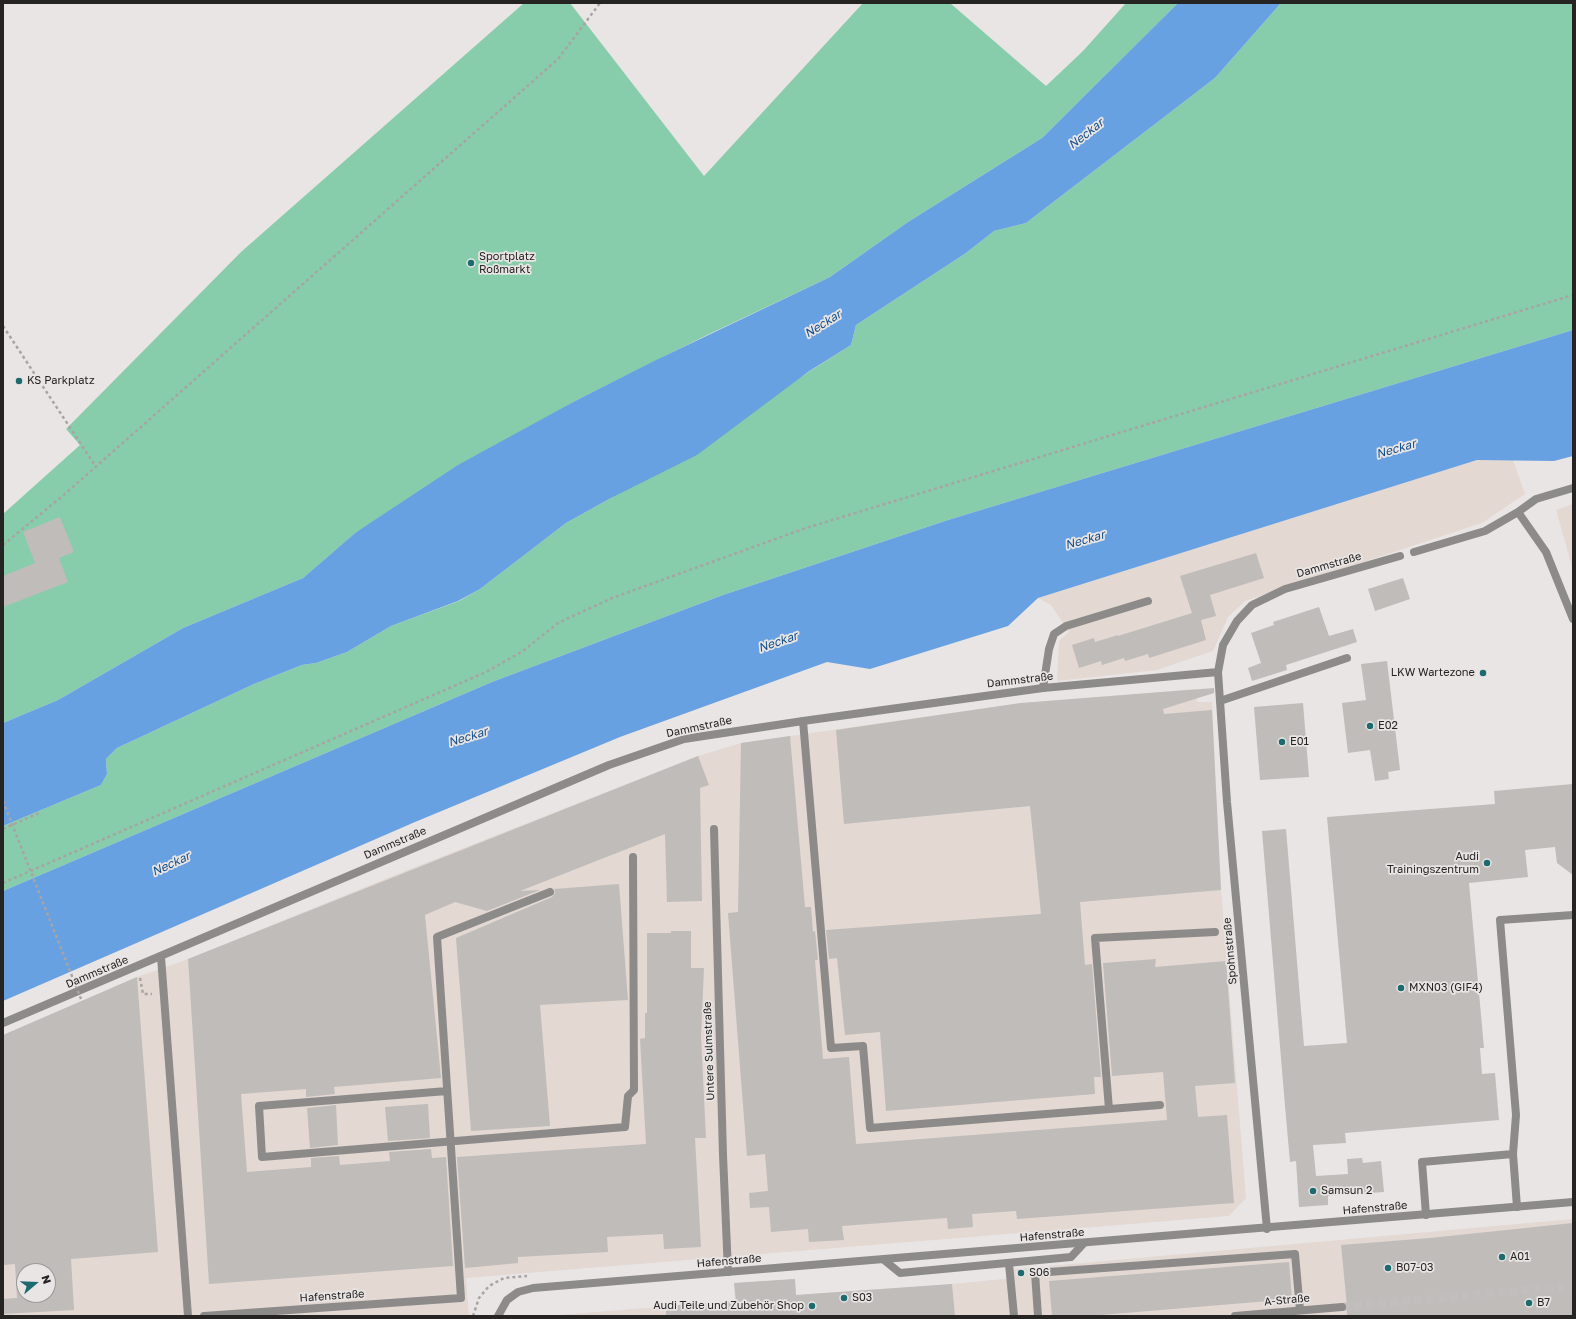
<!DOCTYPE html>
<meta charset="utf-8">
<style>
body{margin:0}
#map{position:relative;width:1576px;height:1319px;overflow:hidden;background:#e9e5e4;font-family:"Golos Text",sans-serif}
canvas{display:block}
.frame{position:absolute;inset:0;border:4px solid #252423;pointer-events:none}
.north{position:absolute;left:16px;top:1263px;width:40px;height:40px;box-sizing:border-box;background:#e9e5e4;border:1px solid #9b9897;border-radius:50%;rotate:71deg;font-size:11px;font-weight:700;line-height:16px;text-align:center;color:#252423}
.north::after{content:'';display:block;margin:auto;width:14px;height:18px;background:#1d6a6f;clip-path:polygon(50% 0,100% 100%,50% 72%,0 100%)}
</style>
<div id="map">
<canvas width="1576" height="1319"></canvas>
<div class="frame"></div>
<div class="north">N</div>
</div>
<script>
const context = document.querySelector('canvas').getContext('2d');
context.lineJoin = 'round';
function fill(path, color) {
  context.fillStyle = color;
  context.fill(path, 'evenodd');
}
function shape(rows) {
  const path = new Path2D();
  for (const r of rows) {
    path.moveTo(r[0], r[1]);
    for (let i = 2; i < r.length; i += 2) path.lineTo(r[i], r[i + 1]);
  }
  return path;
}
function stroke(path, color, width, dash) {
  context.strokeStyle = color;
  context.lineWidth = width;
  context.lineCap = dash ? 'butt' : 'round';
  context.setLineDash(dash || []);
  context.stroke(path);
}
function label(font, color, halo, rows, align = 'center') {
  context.font = font + ' "Golos Text",sans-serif';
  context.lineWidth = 3.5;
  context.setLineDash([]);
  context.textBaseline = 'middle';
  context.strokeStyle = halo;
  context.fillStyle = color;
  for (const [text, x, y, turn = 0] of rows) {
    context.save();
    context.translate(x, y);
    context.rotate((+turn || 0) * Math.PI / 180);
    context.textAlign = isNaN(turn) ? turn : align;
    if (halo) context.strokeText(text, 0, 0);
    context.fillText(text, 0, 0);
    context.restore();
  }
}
const built = shape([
 [1477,460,1513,460,1525,494,1482,523,1245,601,1228,617,1213,651,1157,670,1057,681,1059,641,1069,632,1051,605,1038,598],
 [1573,504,1573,570,1556,510],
 [1195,689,1197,702,1212,702,1221,890,1246,1198,1229,1216,466,1278,469,1316,3,1316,3,1035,137,977,188,959,400,873,698,756,741,743,1021,703],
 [24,1271,48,1271,48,1295,24,1295],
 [1573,1219,1573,1316,546,1316,735,1301,734,1283,795,1279,796,1295,952,1284,1014,1278,1013,1269,1027,1268]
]);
const green = shape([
 [524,3,570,3,704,176,863,3,950,3,1046,86,1083,51,1126,3,1178,3,1042,138,908,222,830,277,705,336,577,400,355,533,303,578,183,628,58,700,3,723,3,514,80,445,66,429,241,252],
 [1281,3,1573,3,1573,330,948,520,723,595,492,682,3,891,3,826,101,785,107,774,106,759,117,748,254,684,302,665,316,663,347,652,391,626,459,601,480,589,566,523,611,498,851,345,856,325,966,253,994,231,1026,223,1215,78]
]);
const water = shape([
 [1178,3,1281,3,1215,78,1026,223,994,231,966,253,856,325,851,345,808,372,697,455,611,498,566,523,480,589,458,601,391,626,347,652,316,663,302,665,254,684,117,748,106,759,107,774,101,785,3,826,3,723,58,700,183,628,303,578,355,533,458,465,577,400,654,361,830,277,908,222,1042,138],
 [1573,330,1573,456,1554,461,1477,460,1038,598,1008,626,870,669,827,662,620,737,415,822,3,1001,3,891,492,682,723,595,948,520]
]);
const building = shape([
 [60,517,74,552,59,558,68,582,3,607,3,576,35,563,23,532],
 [1256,553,1264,578,1210,595,1216,616,1201,620,1206,640,1149,658,1148,654,1125,661,1124,658,1102,665,1101,661,1079,668,1072,645,1094,638,1095,642,1118,635,1118,636,1192,613,1180,576],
 [1403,578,1410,599,1375,611,1368,589],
 [1319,607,1329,636,1353,629,1357,642,1286,665,1287,670,1252,681,1248,668,1261,663,1251,633,1274,625,1273,622],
 [1387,661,1400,770,1388,772,1389,779,1375,781,1370,750,1348,753,1342,703,1366,700,1361,664],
 [1214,688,1214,693,1163,709,1164,714,1212,710,1221,890,1080,902,1085,965,1092,964,1101,1077,1094,1077,1095,1094,886,1111,880,1032,845,1035,837,958,829,959,826,930,1041,914,1030,806,844,824,836,730,1021,703],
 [1303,703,1309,777,1260,780,1254,707],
 [790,736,805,907,811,907,813,932,815,931,818,960,815,960,823,1059,849,1057,856,1144,1167,1120,1163,1072,1112,1076,1103,963,1156,959,1155,967,1226,961,1235,1083,1195,1086,1198,1117,1227,1115,1234,1203,1017,1219,1016,1211,972,1214,973,1227,948,1229,947,1218,842,1226,844,1240,809,1242,808,1229,771,1232,769,1207,750,1208,749,1193,768,1191,765,1154,747,1156,728,913,738,912,741,743],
 [698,756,709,785,700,788,702,901,667,902,665,834,520,891,540,890,487,911,455,902,425,915,441,1078,334,1087,335,1094,306,1097,306,1089,241,1094,247,1172,311,1167,311,1158,339,1156,340,1165,390,1161,389,1152,431,1149,432,1158,446,1157,453,1266,209,1284,188,959],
 [1573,784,1573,875,1557,863,1555,847,1525,850,1528,877,1469,883,1484,1048,1480,1048,1482,1074,1495,1073,1499,1120,1345,1133,1346,1143,1313,1145,1316,1176,1348,1174,1347,1159,1362,1158,1363,1163,1381,1161,1384,1192,1328,1196,1328,1205,1299,1207,1296,1161,1290,1162,1285,1106,1262,831,1286,829,1304,1046,1347,1043,1327,817,1495,804,1494,791],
 [619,884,628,1000,540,1005,550,1126,471,1131,456,938,552,897,555,893,554,889],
 [671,931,691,931,691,968,704,968,701,1036,706,1138,695,1138,701,1247,664,1249,663,1234,607,1237,608,1252,518,1257,518,1263,465,1268,457,1157,646,1144,640,1039,645,1038,645,1013,647,1013,647,933,671,933],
 [137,977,158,1252,71,1259,74,1310,3,1314,3,1299,17,1298,15,1264,3,1265,3,1035],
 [24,1271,48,1271,48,1295,24,1295],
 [428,1104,430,1138,388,1141,385,1107],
 [336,1105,338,1145,310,1148,307,1108],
 [1573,1223,1573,1316,1347,1316,1347,1306,1341,1245,1430,1238],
 [1289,1262,1292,1299,1089,1316,1052,1316,1049,1281],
 [795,1279,796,1295,952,1284,955,1316,666,1316,666,1306,736,1301,734,1283]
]);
const minorTunnel = shape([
 [1342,1307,1573,1286]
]);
const path = shape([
 [3,326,96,467],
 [3,545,66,493,558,59,600,3],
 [3,829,41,812],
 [3,883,486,672,523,651,558,623,612,598,806,528,1573,295],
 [140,978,143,994,152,994],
 [473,1316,479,1298,489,1286,504,1278,527,1276]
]);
const service = shape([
 [1043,688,1049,649,1054,634,1066,626,1148,601],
 [1220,701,1347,658],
 [803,721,831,1048,863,1046,870,1128,1160,1105],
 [714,829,723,1155,728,1272],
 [161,957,188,1316],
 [447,1091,259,1106,262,1157,625,1127,628,1096,634,1090,633,857],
 [1109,1109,1095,938,1215,932],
 [1513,1154,1516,1115,1500,920,1573,915],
 [1426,1215,1422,1162,1513,1154,1517,1207],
 [884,1260,900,1273,1071,1257,1084,1243],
 [204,1316,461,1298,437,937,550,892],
 [1038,1316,1035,1273,1295,1254,1300,1310]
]);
const minor = shape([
 [1518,512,1546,552,1573,619],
 [1414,552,1485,531,1518,512,1536,499,1573,488],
 [3,1023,609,765,684,739,803,721,1043,688,1218,672],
 [1267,1229,1227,802,1218,672,1223,645,1237,621,1252,605,1285,589,1400,556],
 [1009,1264,1014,1316],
 [498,1316,507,1300,518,1292,533,1288,1573,1202],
 [1235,1316,1342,1307]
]);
const pathBridge = shape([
 [3,801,81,999]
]);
const markers = [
 [471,263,4,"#1d6a6f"],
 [19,381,4,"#1d6a6f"],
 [1483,673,4,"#1d6a6f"],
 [1370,726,4,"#1d6a6f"],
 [1282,742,4,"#1d6a6f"],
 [1487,863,4,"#1d6a6f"],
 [1401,988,4,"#1d6a6f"],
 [1313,1191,4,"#1d6a6f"],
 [1502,1257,4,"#1d6a6f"],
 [1388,1268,4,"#1d6a6f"],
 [1021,1273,4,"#1d6a6f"],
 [844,1298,4,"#1d6a6f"],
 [1529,1303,4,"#1d6a6f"],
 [812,1306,4,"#1d6a6f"]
];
const poiNames = [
 ["Sportplatz",479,257],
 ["Roßmarkt",479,270],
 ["KS Parkplatz",27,381],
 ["LKW Wartezone",1475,673,"right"],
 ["E02",1378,726],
 ["E01",1290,742],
 ["Audi",1479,857,"right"],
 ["Trainingszentrum",1479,870,"right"],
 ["MXN03 (GIF4)",1409,988],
 ["Samsun 2",1321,1191],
 ["A01",1510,1257],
 ["B07-03",1396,1268],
 ["S06",1029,1273],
 ["S03",852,1298],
 ["B7",1537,1303],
 ["Audi Teile und Zubehör Shop",804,1306,"right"]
];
const streetNames = [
 ["Dammstraße",1329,565,-16],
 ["Dammstraße",1020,680,-7],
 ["Dammstraße",699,727,-12],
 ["Dammstraße",395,843,-23],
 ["Spohnstraße",1230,951,-95],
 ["Dammstraße",97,972,-23],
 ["Untere Sulmstraße",709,1051,-92],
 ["Hafenstraße",1375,1208,-5],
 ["Hafenstraße",1052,1235,-5],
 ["Hafenstraße",729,1261,-5],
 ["Hafenstraße",332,1296,-4],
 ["A-Straße",1287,1300,-5]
];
const waterNames = [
 ["Neckar",1086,134,-38],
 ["Neckar",823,324,-32],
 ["Neckar",1396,449,-16],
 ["Neckar",1085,540,-16],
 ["Neckar",778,642,-19],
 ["Neckar",468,737,-17],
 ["Neckar",171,864,-25]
];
fill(built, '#e3d8d2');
fill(green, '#87cdab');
fill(water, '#68a1e2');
fill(building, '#bfbcba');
stroke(minorTunnel, '#c2bebd', 8, [8, 4]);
stroke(path, '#a7a4a3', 2.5, [3, 3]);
stroke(service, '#8c8b8a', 8);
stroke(minor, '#8c8b8a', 8);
stroke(pathBridge, '#a7a4a3', 2.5, [3, 3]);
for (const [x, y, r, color] of markers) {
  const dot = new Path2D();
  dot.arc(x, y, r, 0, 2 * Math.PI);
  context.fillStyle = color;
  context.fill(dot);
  stroke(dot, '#e9e5e4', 1.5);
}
label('11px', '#252423', '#e9e5e4', poiNames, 'left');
label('11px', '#252423', '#e9e5e4', streetNames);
label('italic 12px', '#15508b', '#e9e5e4', waterNames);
</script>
